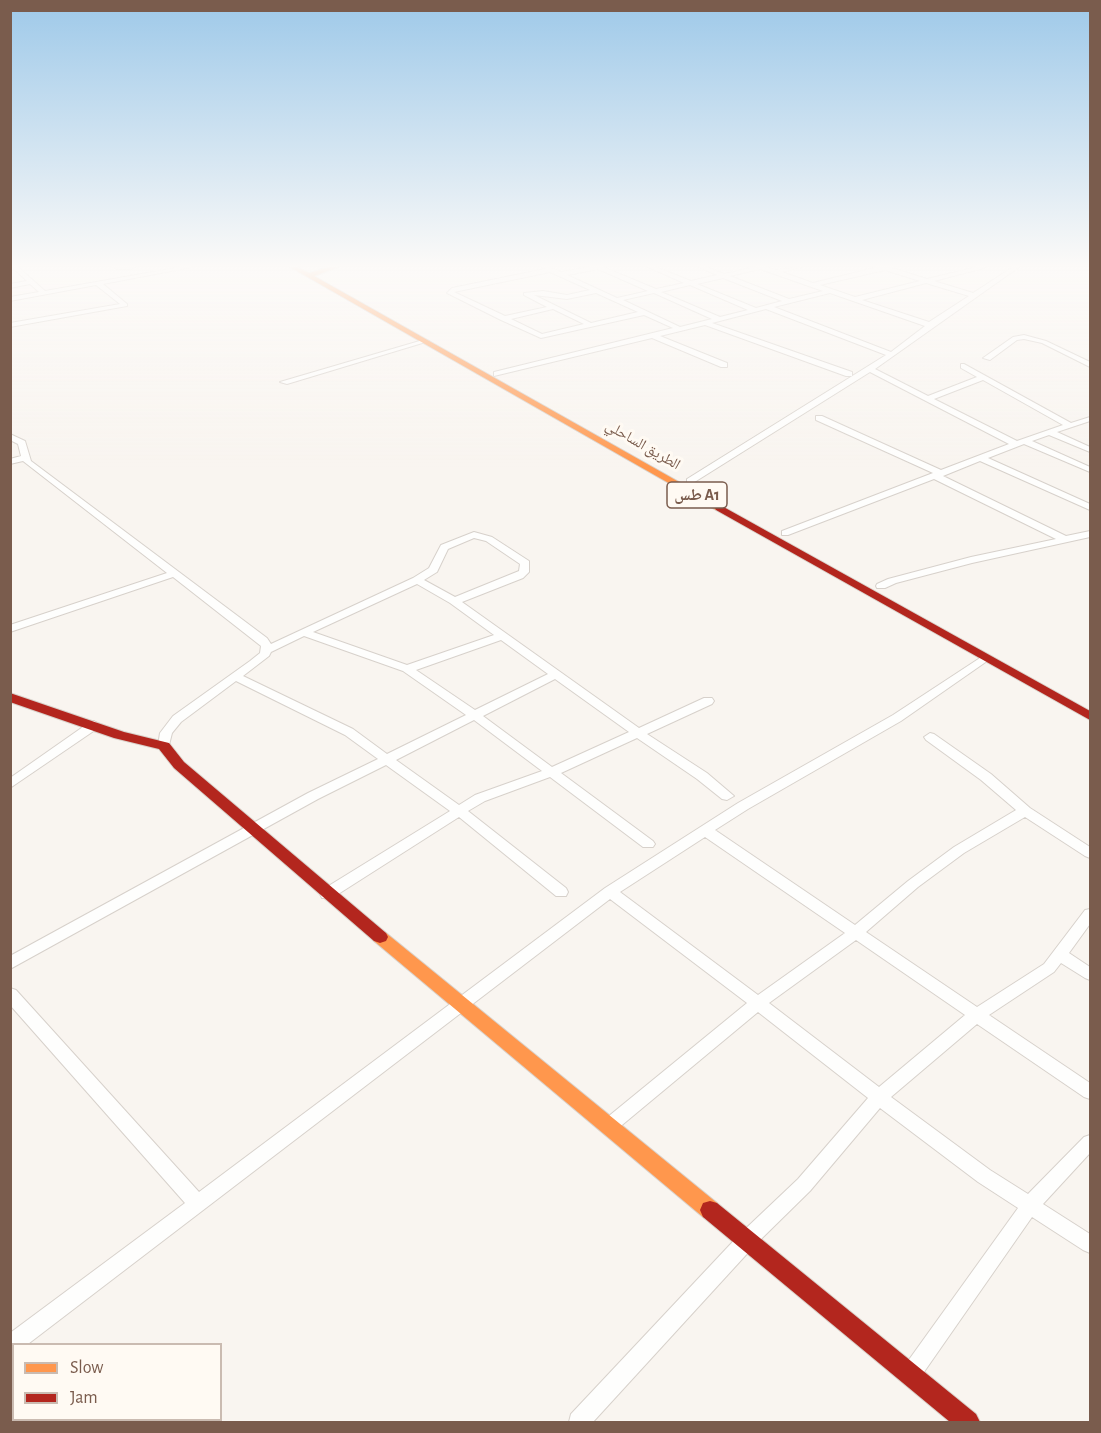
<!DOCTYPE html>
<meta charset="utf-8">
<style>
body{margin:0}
#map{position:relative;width:1101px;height:1433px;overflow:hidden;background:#f9f5f0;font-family:"Alegreya Sans",sans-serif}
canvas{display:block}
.frame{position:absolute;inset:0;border:12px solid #7a5c4d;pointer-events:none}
.legend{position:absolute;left:12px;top:1343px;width:210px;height:78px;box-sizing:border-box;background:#fffaf3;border:2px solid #cabbb1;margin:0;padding:8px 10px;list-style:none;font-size:18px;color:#7a5c4d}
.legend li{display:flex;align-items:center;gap:12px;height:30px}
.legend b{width:30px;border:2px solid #cabbb1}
</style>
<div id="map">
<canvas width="1101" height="1433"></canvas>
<div class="frame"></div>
<ul class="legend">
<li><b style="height:8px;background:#ff974d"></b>Slow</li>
<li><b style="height:8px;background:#b3261e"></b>Jam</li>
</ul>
</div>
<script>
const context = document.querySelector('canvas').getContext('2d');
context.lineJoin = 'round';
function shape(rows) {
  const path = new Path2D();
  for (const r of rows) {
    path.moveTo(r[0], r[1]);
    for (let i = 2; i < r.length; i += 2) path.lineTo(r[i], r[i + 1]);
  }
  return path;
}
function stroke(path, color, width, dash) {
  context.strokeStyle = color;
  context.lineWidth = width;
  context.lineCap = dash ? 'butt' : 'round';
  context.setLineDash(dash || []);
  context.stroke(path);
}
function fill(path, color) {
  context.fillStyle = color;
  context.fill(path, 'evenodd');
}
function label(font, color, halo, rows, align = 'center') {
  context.font = font + ' "Alegreya Sans","Noto Naskh Arabic",sans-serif';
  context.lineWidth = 6;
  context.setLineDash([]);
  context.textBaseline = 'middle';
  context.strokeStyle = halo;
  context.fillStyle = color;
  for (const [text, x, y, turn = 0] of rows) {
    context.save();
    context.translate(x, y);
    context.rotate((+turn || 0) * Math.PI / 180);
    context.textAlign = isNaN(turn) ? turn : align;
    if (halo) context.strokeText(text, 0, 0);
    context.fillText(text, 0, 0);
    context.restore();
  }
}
const street = shape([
 [12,267,18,267,45,291,181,267,192,267,103,284,127,304,127,306,10,327,10,323,120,304,96,285,10,301,10,297,39,292,30,284,10,288,10,284,27,281,12,267],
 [113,267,135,267,132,269,116,269,113,267],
 [542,267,549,267,561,272,591,267,603,267,656,289,684,283,648,267,655,267,691,281,717,275,699,267,706,267,724,274,756,267,765,267,776,270,801,267,782,272,813,283,878,267,893,267,892,268,927,279,977,267,985,267,984,268,934,281,973,293,1013,267,1019,267,875,369,928,396,977,377,961,368,961,364,964,364,1071,423,1090,417,1090,421,1057,432,1090,447,1090,452,1049,435,1032,441,1090,467,1090,472,1024,444,988,458,1090,504,1090,510,980,461,943,476,1066,536,1090,531,1090,537,972,563,896,583,885,588,877,588,876,586,877,584,888,579,971,557,1056,539,934,479,788,535,782,535,782,531,933,473,816,420,816,416,822,416,941,470,1009,444,870,372,693,483,687,483,687,479,886,355,766,309,712,323,852,372,852,376,846,376,705,325,660,336,727,363,727,367,721,367,652,338,494,376,494,372,673,328,644,315,541,338,501,320,447,293,452,288,545,269,542,267],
 [598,269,648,291,617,298,567,275,598,269],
 [760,269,823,291,789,299,730,276,760,269],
 [885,270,920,281,855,297,820,285,885,270],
 [550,272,590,290,567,295,543,291,524,293,524,295,547,307,505,316,454,292,550,272],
 [723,278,782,301,756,308,697,284,723,278],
 [926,283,969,296,929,322,862,300,926,283],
 [690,285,748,310,720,317,661,292,690,285],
 [596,293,638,312,591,323,534,295,567,299,596,293],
 [654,293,712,319,680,327,623,300,654,293],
 [830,293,925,326,891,352,774,307,830,293],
 [553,309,584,324,542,334,511,319,553,309],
 [983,380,1063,425,1017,441,934,399,983,380],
 [1024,335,1046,341,1090,362,1090,367,1042,343,1024,339,1017,340,990,360,983,358,1013,337,1024,335],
 [423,340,429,341,287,384,280,382,423,340],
 [10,434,25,441,31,461,267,638,271,644,413,578,429,568,441,545,474,532,492,537,529,561,529,572,523,578,462,602,639,728,704,698,712,698,714,701,712,704,647,734,707,773,734,796,727,800,722,799,697,779,637,738,561,773,653,841,655,844,653,847,643,847,550,777,485,801,468,811,566,888,568,892,566,896,556,896,459,817,332,898,322,898,320,894,322,890,450,811,386,765,318,799,10,969,10,956,308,793,378,759,345,735,236,681,181,722,172,733,168,749,160,749,158,746,160,733,173,716,250,661,260,653,261,646,173,577,10,632,10,625,167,573,23,461,10,464,10,459,21,456,18,444,10,440,10,434],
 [474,538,486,541,520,564,519,571,455,597,424,580,437,572,448,549,474,538],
 [417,584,450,603,494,635,407,665,313,632,417,584],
 [304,636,403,671,466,715,387,754,353,729,243,676,269,656,271,652,304,636],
 [501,640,548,674,475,710,416,670,501,640],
 [555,679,629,732,552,767,483,716,555,679],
 [474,720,542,771,475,795,459,805,396,760,474,720],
 [986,654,992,657,990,659,901,721,748,809,715,830,855,925,908,881,954,847,1016,810,981,780,926,740,924,737,930,733,934,734,991,774,1030,808,1090,847,1090,858,1085,856,1025,817,964,853,918,887,866,932,977,1007,1044,964,1085,910,1090,909,1090,924,1069,953,1090,967,1090,980,1085,978,1061,963,1054,972,989,1015,1090,1083,1090,1099,1084,1097,977,1024,891,1097,990,1170,1028,1194,1084,1137,1090,1135,1090,1153,1043,1204,1090,1234,1090,1253,1083,1250,1032,1217,917,1382,910,1385,903,1382,900,1375,903,1368,1018,1208,978,1182,880,1108,810,1191,755,1245,593,1422,569,1422,571,1414,741,1233,798,1179,868,1098,758,1012,616,1130,610,1132,604,1130,601,1125,604,1120,747,1003,610,899,28,1344,14,1344,14,1355,10,1356,10,1333,185,1203,10,1005,10,988,16,990,199,1192,605,888,738,803,893,715,986,654],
 [705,837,845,933,758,995,620,892,705,837],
 [856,940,965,1015,879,1087,769,1003,856,940],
 [94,721,100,725,98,728,10,788,10,778,90,722,94,721]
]);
const slow = shape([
 [290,267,297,267,309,273,329,267,338,267,314,276,725,508,724,510,716,510,290,267],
 [380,931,386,933,717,1203,720,1210,717,1217,710,1219,703,1217,374,941,372,937,374,933,380,931]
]);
const jam = shape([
 [720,505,1090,711,1090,720,716,510,715,508,720,505],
 [10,693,124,732,169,743,184,762,386,933,388,937,386,941,380,943,374,941,174,768,159,749,114,738,10,702,10,693],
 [710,1201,717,1203,976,1414,980,1422,950,1422,703,1217,700,1210,703,1203,710,1201]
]);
const farStreetnames = [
 ["الطريق الساحلي",643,445,30]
];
const shields = [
 [697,495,60]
];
const shieldNames = [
 ["طس A1",697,495]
];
stroke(street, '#d7d1cb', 2);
stroke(slow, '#d9d2cb', 2);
stroke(jam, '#d9d2cb', 2);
fill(street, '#fefefd');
fill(slow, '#ff974d');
fill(jam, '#b3261e');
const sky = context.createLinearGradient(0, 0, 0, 467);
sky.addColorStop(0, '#9ec9e9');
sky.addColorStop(0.57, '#fcfaf8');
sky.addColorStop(1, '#fcfaf800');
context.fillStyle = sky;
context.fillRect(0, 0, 1101, 467);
label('15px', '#7a5c4d', '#fffaf3', farStreetnames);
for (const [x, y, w] of shields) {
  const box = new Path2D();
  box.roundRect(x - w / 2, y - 13, w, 26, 4.5);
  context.fillStyle = '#fffaf3';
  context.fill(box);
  stroke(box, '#7a5c4d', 1.5);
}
label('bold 16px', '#7a5c4d', null, shieldNames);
</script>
